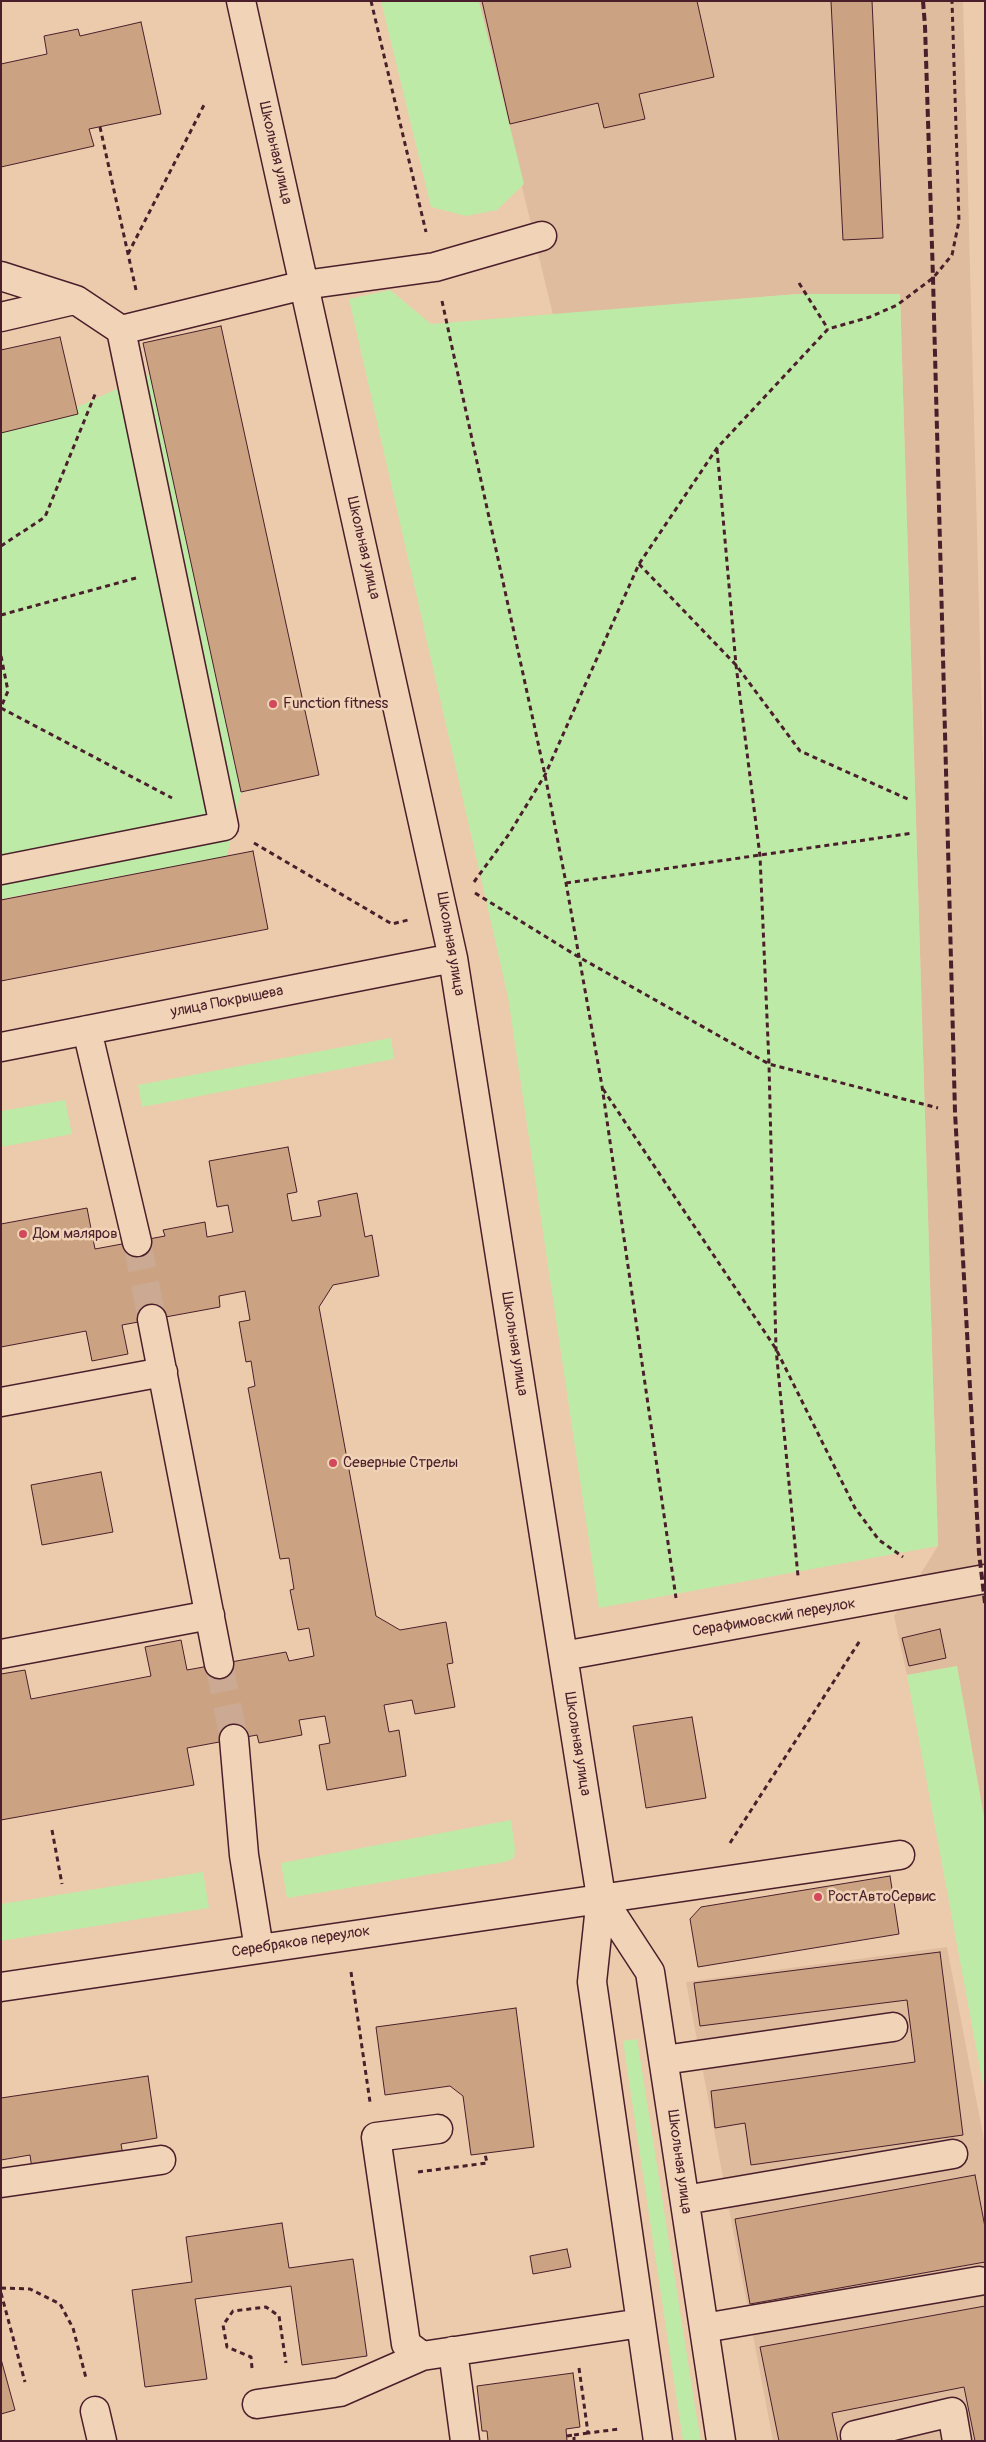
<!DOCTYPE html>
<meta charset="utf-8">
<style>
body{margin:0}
#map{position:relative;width:986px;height:2442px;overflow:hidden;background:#eccbac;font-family:Pangolin,sans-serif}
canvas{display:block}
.frame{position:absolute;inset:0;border:2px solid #4a1f2b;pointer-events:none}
</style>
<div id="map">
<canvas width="986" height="2442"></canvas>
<div class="frame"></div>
</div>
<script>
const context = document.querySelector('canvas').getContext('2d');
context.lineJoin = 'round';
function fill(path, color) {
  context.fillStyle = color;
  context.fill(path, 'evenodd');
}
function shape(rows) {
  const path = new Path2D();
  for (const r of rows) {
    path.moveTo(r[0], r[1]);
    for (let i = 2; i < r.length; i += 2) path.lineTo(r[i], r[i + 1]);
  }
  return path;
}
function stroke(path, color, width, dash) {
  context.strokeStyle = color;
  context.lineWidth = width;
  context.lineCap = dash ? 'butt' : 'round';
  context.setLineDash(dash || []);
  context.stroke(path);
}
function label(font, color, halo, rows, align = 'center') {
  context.font = font + ' Pangolin,sans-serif';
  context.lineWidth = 5;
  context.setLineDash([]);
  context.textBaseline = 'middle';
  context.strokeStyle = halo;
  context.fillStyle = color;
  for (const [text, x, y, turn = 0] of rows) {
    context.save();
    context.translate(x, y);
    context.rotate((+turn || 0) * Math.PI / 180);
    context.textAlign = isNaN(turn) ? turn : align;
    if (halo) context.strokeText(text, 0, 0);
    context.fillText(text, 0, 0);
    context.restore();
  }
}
const built = shape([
 [477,1,963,1,985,835,985,1823,957,1666,907,1675,894,1616,938,1546,900,294,797,294,553,315],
 [947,1947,985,2145,985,2441,773,2441,686,1982]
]);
const green = shape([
 [381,1,479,1,524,184,497,210,466,216,431,207],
 [390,290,431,324,797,294,900,294,938,1546,599,1608,508,997,349,299],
 [150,374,241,792,227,856,1,899,1,433,42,423],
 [391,1038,394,1059,142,1107,138,1085],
 [65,1100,72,1134,1,1147,1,1111],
 [957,1666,985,1823,985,2096,907,1675],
 [511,1820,515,1849,514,1858,505,1862,287,1898,281,1863],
 [203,1872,209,1908,1,1941,1,1904],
 [637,2039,697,2419,701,2441,683,2441,623,2041]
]);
const building = shape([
 [482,1,697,1,714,77,639,94,645,119,604,128,598,103,510,124,482,1],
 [831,1,872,1,883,238,843,240,831,1],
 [141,22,161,114,89,129,94,146,1,167,1,64,47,54,44,36,78,29,80,36,141,22],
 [221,326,319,775,241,792,143,343,221,326],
 [60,337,78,414,1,433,1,350,60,337],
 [253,851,268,929,1,981,1,900,253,851],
 [288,1147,297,1192,287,1194,292,1221,321,1216,318,1201,357,1193,365,1237,372,1235,379,1276,333,1285,319,1307,376,1616,400,1630,446,1622,453,1663,447,1664,455,1707,415,1714,412,1700,384,1705,389,1732,399,1730,406,1776,327,1790,319,1745,330,1743,325,1716,299,1720,302,1735,259,1743,257,1735,187,1748,194,1785,1,1820,1,1674,25,1670,31,1699,151,1676,145,1647,181,1640,187,1670,286,1652,289,1661,314,1656,309,1628,298,1630,290,1590,294,1589,289,1558,280,1559,248,1388,255,1386,251,1361,246,1362,239,1322,250,1320,245,1291,219,1296,220,1307,122,1325,128,1354,92,1361,86,1331,1,1347,1,1224,87,1208,95,1249,165,1236,163,1230,205,1222,207,1237,233,1232,228,1205,217,1207,209,1161,288,1147],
 [101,1472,113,1532,42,1545,31,1485,101,1472],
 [940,1629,946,1658,909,1666,902,1638,940,1629],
 [692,1717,706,1798,646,1808,633,1726,692,1717],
 [890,1876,899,1934,698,1967,690,1919,701,1907,890,1876],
 [940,1952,963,2135,751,2165,745,2123,715,2128,711,2091,915,2062,907,2000,700,2026,694,1983,940,1952],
 [516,2008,534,2147,471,2155,463,2096,450,2086,385,2095,376,2027,516,2008],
 [148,2076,157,2138,121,2144,123,2155,32,2169,30,2155,1,2160,1,2098,148,2076],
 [975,2175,985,2227,985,2262,750,2304,735,2219,975,2175],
 [282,2223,289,2268,353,2259,367,2356,302,2365,291,2286,277,2288,195,2299,207,2379,145,2387,132,2290,192,2282,186,2237,282,2223],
 [567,2249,571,2267,533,2274,530,2256,567,2249],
 [985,2306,985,2441,975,2441,964,2387,832,2413,838,2441,779,2441,760,2347,985,2306],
 [1,2359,15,2410,1,2414,1,2359],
 [573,2373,580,2427,566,2429,567,2441,488,2441,487,2431,482,2431,477,2386,573,2373]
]);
const minorTunnel = shape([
 [137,1242,152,1319],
 [219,1664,234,1739]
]);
const path = shape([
 [371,1,426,232],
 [100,127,136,290],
 [128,254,204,105],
 [799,283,828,329],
 [442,301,545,775,566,883,602,1086,676,1598],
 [717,449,736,665,760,856,769,1064,776,1349,798,1576],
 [1,546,45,517,96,392],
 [639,564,736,665,800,751,910,800],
 [1,615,136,578],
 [1,656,8,691,1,707],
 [1,708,172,798],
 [254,843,392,924,408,920],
 [474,882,509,834,545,775,639,564,717,448,828,329,870,317,897,305,933,278,952,255,959,221,952,1],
 [566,883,913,833],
 [475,893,577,956,769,1064,938,1108],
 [603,1089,776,1349,855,1508,879,1540,903,1557],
 [52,1830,62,1884],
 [730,1843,861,1639],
 [351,1972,370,2102],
 [418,2172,487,2163,485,2154],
 [1,2288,30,2289,60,2304,73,2328,86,2378],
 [1,2293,25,2382],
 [252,2368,251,2357,227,2347,223,2325,233,2311,266,2307,279,2316,286,2363],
 [579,2368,588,2433,619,2429],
 [574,2435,588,2433],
 [567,2436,574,2435,574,2441]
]);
const minor = shape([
 [241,1,453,958,601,1897,592,1982,658,2441],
 [1,276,76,300,121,330,224,826,1,870],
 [1,317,74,300],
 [121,330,304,285,435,267,542,236],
 [87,1030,137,1242],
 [1,1047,453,958],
 [152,1319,219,1664],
 [1,1402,163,1372],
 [1,1654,210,1615],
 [563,1656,985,1579],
 [234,1739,244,1855,259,1949],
 [601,1897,650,1972,721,2441],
 [1,1987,900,1855],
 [664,2060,893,2027],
 [438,2129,376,2137,406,2344,422,2356,641,2323],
 [1,2183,161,2160],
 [685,2200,953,2154],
 [704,2328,979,2281],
 [453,2351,465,2441],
 [257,2404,340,2392,422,2356],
 [95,2411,102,2441],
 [856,2441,855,2435,952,2412,957,2441]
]);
const rail = shape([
 [923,1,925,26,933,278,955,1112,979,1553,985,1603]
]);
const markers = [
 [273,704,5,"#d1495b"],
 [23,1234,5,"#d1495b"],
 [333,1463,5,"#d1495b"],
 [818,1897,5,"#d1495b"]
];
const streetNames = [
 ["Школьная улица",275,153,77],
 ["Школьная улица",363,548,77],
 ["Школьная улица",450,944,80],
 ["улица Покрышева",227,1002,-11],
 ["Школьная улица",514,1344,81],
 ["Серафимовский переулок",774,1618,-10],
 ["Школьная улица",577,1744,81],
 ["Серебряков переулок",301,1942,-9],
 ["Школьная улица",679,2162,82]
];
const poiNames = [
 ["Function fitness",283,704],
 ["Дом маляров",33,1234],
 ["Северные Стрелы",343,1463],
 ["РостАвтоСервис",828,1897]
];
fill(built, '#dfbc9e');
fill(green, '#beeaa7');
fill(building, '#cba383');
stroke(building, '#4a1f2b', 1);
stroke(minorTunnel, '#cca992', 28, [28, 14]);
stroke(minor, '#4a1f2b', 31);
stroke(path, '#4a1f2b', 3, [5, 4]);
stroke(minor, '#f1d3b7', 28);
stroke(rail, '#4a1f2b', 4, [8, 4]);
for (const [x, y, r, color] of markers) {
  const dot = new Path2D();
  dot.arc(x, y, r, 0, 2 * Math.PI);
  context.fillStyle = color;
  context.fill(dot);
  stroke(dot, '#f1d3b7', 2);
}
label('15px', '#4a1f2b', '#f1d3b7', streetNames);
label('15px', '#4a1f2b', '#f1d3b7', poiNames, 'left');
</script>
